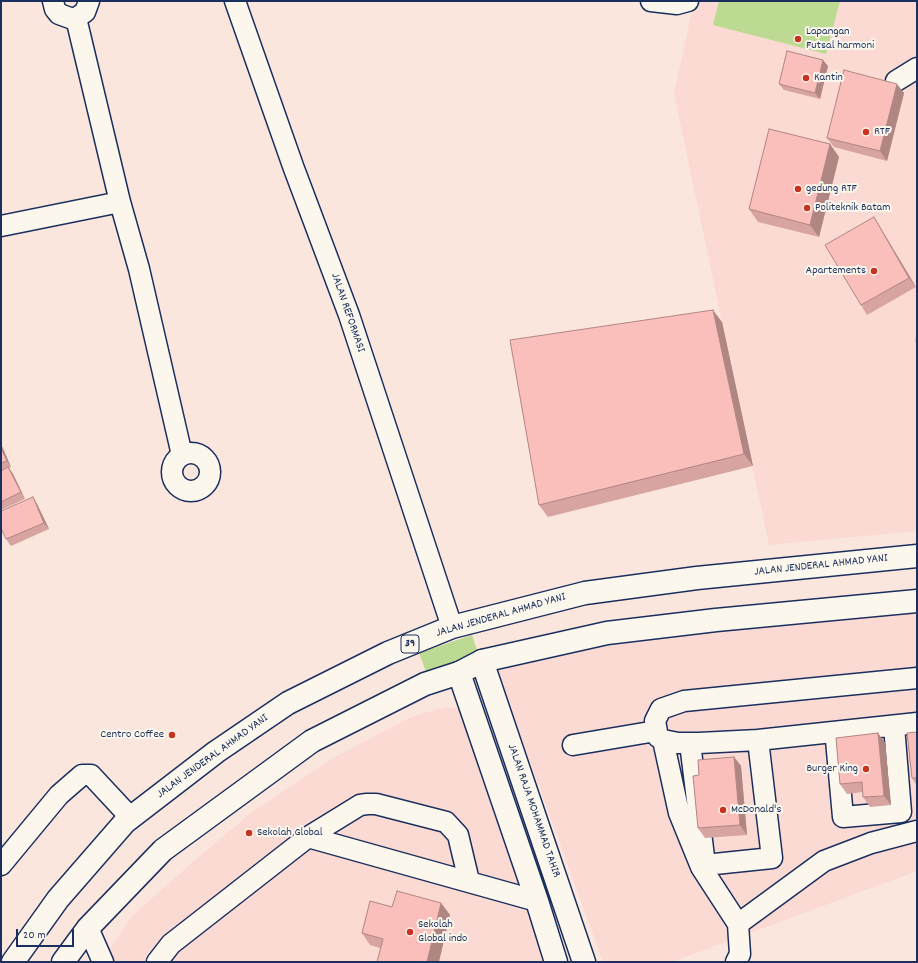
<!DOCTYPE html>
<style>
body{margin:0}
#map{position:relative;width:918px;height:963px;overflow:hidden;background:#fbe6dd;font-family:Dekko,sans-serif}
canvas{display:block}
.frame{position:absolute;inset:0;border:2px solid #1b2f5e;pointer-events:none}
.scale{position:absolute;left:16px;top:929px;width:58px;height:18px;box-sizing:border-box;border:2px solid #1b2f5e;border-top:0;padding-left:5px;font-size:12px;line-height:14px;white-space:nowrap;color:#1b2f5e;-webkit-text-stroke:3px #fbf7ec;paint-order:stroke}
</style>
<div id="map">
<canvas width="918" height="963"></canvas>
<div class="frame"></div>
<div class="scale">20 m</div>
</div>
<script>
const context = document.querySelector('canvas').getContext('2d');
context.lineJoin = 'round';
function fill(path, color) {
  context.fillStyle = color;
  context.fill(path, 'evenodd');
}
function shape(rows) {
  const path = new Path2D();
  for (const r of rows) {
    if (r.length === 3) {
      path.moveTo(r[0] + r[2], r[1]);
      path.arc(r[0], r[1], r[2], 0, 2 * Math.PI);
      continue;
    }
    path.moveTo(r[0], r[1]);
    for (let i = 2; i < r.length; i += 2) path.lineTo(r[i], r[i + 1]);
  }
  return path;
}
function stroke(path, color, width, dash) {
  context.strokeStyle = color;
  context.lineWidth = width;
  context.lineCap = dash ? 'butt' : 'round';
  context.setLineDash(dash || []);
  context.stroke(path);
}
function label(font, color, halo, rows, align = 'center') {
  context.font = font + ' Dekko,sans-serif';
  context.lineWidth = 4;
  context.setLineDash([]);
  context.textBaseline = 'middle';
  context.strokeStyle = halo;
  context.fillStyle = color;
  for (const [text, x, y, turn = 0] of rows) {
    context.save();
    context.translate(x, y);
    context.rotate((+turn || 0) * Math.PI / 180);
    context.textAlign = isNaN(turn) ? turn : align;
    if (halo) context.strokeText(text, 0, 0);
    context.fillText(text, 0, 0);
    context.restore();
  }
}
const built = shape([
 [694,1,917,1,917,531,769,545,674,94],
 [917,610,917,871,672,962,603,962,497,671,612,640],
 [446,707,462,709,551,962,101,962,133,915,194,861,252,812,331,759,413,716]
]);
const green = shape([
 [719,1,840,1,826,54,713,25],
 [472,635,480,659,428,677,419,653]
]);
const minor = shape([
 [53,1,55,9,59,14,70,18,76,18,85,12,89,1],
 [235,1,293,166,349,315,452,627],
 [651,1,677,4,688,1],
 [76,18,120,202,139,269,182,455],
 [896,81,917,68],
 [1,226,120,202],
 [191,472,19],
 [917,678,684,701,661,709,655,721,658,737,663,740,678,743,699,743,758,740,917,723],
 [663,740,679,813,701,867,738,924,740,954,736,962],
 [836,740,843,817,901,812,894,726],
 [690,743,705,865,772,858,758,740],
 [573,745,656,731],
 [308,837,537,901],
 [1,865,59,795,82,775,91,775,131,818],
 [738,924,824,861,871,843,917,831],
 [88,928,103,962],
 [157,962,171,944,308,837,360,805,367,804,376,804,446,822,458,835,469,881]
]);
const major = shape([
 [482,661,584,962],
 [459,673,537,901,556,962]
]);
const highway = shape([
 [13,962,58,899,125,822,216,752,288,703,388,653,452,627,585,593,697,578,917,556],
 [63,962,88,928,163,850,312,741,425,684,459,673,482,661,607,633,716,620,917,601]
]);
const wall = shape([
 [828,66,820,99,784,90,779,84],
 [904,93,887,161,834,147,827,138],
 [830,144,839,157,819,237,758,222,749,209],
 [874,217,916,287,867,315,861,305],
 [722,322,753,466,548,517,539,505],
 [1,444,11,467,9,468,13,474,25,499,1,510],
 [33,497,37,504,49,529,11,546,6,539],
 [917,732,917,786,912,778],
 [878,733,885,743,891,805,870,807,863,797,863,792,847,794,840,784],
 [734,757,741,766,747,835,705,838,698,828,699,775],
 [441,903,450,915,380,948,370,945,362,933,392,907]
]);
const shadedWall = shape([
 [823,60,828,66,820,99,815,93],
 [897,84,904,93,887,161,880,151],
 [830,144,839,157,819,237,810,225],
 [874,217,916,287,909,278],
 [713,310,722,322,753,466,744,454],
 [1,444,11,467,7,461,1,448],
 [8,467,13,474,25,499,21,492],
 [33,497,37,504,49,529,44,523],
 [878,733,885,743,891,805,884,796],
 [734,757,741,766,747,835,740,825],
 [441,903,450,915,439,962,427,962]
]);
const building = shape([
 [787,51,823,60,815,93,779,84,787,51],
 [844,70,897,84,880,151,827,138,844,70],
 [769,129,830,144,810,225,749,209,769,129],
 [874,217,909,278,861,305,825,245,874,217],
 [713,310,744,454,539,505,510,340,713,310],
 [917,327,917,342,916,342,917,327],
 [1,448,7,461,1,463,1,448],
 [8,467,21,492,1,502,1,471,8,467],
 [33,497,44,523,6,539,1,528,1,511,33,497],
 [917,732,917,778,912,778,907,733,917,732],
 [878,733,884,796,863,797,862,782,840,784,836,738,878,733],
 [734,757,740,825,698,828,693,776,699,775,698,760,734,757],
 [397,891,441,903,427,962,377,962,383,939,362,933,370,901,392,907,397,891]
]);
const markers = [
 [798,39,4,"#c8321e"],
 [806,78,4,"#c8321e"],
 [866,132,4,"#c8321e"],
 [798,189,4,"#c8321e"],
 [807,208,4,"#c8321e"],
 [874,271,4,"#c8321e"],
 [172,735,4,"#c8321e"],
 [866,769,4,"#c8321e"],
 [723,810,4,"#c8321e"],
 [249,833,4,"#c8321e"],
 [410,932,4,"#c8321e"]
];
const shields = [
 [410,644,18]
];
const shieldNames = [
 ["39",410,644]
];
const poiNames = [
 ["Lapangan",806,32],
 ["Futsal harmoni",806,46],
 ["Kantin",814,78],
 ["RTF",874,132],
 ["gedung RTF",806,189],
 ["Politeknik Batam",815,208],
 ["Apartements",866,271,"right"],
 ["Centro Coffee",164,735,"right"],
 ["Burger King",858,769,"right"],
 ["McDonald's",731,810],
 ["Sekolah Global",257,833],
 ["Sekolah",418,925],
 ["Global indo",418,939]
];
const streetNames = [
 ["JALAN REFORMASI",347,313,71],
 ["JALAN JENDERAL AHMAD YANI",821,566,-6],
 ["JALAN JENDERAL AHMAD YANI",501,616,-16],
 ["JALAN JENDERAL AHMAD YANI",213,757,-36],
 ["JALAN RAJA MOHAMMAD TAHIR",533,811,71]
];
fill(built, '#fbdad3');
fill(green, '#bcda92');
stroke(minor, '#1b2f5e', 23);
stroke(major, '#1b2f5e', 25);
stroke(highway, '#1b2f5e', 25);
stroke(minor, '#fbf7ec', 20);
stroke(major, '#fbf7ec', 22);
stroke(highway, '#fbf7ec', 22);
fill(wall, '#d8a4a1');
fill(shadedWall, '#b08683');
fill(building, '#fbbfbb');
stroke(building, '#b08683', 1);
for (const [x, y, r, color] of markers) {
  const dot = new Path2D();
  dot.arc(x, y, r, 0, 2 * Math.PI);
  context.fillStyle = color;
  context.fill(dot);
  stroke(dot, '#fbf7ec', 1.5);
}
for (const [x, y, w] of shields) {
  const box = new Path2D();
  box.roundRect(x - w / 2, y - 9, w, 18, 3);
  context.fillStyle = '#fbf7ec';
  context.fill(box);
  stroke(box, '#1b2f5e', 1);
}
label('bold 11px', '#1b2f5e', null, shieldNames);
label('12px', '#1b2f5e', '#fbf7ec', poiNames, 'left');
label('12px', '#1b2f5e', '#fbf7ec', streetNames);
</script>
